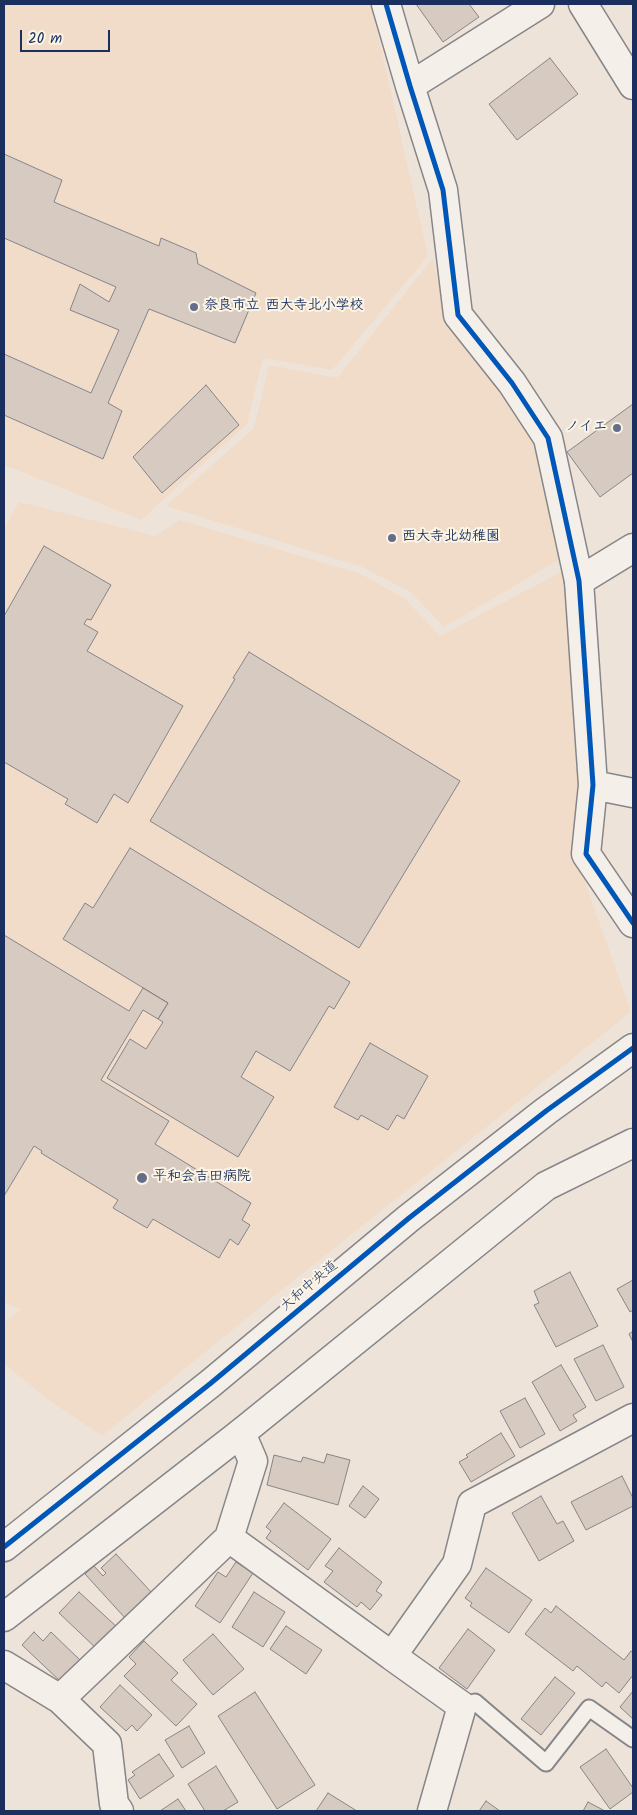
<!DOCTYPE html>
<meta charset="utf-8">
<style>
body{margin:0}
#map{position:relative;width:637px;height:1815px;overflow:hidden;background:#eee3d8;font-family:Kalam,sans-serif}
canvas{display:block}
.frame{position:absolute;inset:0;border:5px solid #1b2f5e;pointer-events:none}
.scale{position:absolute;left:20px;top:30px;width:90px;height:22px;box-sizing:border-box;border:2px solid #1b2f5e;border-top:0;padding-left:6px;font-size:15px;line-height:18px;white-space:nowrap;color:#1b2f5e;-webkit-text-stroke:4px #fcf5e5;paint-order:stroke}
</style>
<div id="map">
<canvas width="637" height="1815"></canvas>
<div class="frame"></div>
<div class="scale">20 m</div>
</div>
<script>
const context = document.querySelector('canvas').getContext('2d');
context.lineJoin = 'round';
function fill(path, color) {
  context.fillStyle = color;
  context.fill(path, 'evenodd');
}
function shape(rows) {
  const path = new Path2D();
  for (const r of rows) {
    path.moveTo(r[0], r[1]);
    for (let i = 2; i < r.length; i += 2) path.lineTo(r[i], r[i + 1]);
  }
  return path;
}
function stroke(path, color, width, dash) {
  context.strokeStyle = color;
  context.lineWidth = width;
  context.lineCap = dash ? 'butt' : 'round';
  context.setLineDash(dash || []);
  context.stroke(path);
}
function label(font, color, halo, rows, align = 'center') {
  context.font = font + ' Kalam,"Klee One",sans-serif';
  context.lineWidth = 4;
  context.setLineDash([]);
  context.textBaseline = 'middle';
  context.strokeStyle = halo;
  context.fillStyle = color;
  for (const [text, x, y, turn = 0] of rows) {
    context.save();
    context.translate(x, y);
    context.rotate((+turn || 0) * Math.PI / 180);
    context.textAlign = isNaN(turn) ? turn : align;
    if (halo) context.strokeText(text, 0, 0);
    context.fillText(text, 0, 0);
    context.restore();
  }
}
const built = shape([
 [4,4,371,4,428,256,332,370,263,358,247,424,141,520,4,465],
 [433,258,446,319,543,441,564,557,444,627,412,593,362,567,166,506,254,428,269,365,337,378],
 [19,502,155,536,180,520,361,574,404,598,440,636,563,571,581,764,573,848,631,1012,273,1297,102,1436,50,1401,4,1364,4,1322,21,1310,4,1302,4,529]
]);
const building = shape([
 [416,4,469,4,479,17,443,42,416,4],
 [550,58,578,94,517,140,489,104,550,58],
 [4,154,62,180,54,202,159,246,161,238,196,253,198,264,256,293,235,343,149,309,108,403,122,411,103,459,4,415,4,354,91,393,119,330,70,310,80,284,109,302,116,287,4,238,4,154],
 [206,385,239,425,162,493,133,457,206,385],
 [633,404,633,473,600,497,567,452,633,404],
 [44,546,111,585,91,620,87,619,84,624,98,632,87,651,183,706,128,803,114,794,97,823,65,804,68,799,4,762,4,616,44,546],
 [249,652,460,781,359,948,150,821,235,679,233,678,249,652],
 [130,848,350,982,334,1009,329,1006,290,1071,256,1051,241,1077,274,1097,238,1157,107,1078,130,1039,146,1049,163,1022,158,1019,168,1003,63,939,85,903,93,908,130,848],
 [4,935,129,1011,143,988,168,1003,158,1019,143,1010,101,1080,169,1121,155,1144,251,1203,242,1220,250,1225,238,1245,230,1239,219,1258,153,1219,147,1228,113,1208,118,1200,41,1153,42,1151,34,1146,4,1196,4,935],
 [370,1043,428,1076,404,1119,397,1115,388,1130,361,1115,358,1120,334,1107,370,1043],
 [570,1272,598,1326,556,1347,534,1305,539,1303,534,1291,570,1272],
 [633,1280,633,1310,630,1312,617,1289,633,1280],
 [633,1331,633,1342,629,1334,633,1331],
 [603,1345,624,1387,596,1401,574,1359,603,1345],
 [561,1365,586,1407,573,1415,577,1421,560,1431,532,1382,561,1365],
 [525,1398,545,1434,520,1448,500,1411,525,1398],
 [501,1433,515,1456,471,1482,459,1462,468,1457,466,1455,501,1433],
 [327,1454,350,1460,338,1505,267,1485,274,1455,301,1462,303,1457,324,1463,327,1454],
 [622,1476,633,1498,633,1506,586,1530,571,1502,622,1476],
 [363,1486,379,1499,365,1518,349,1506,363,1486],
 [541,1496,557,1524,563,1521,574,1541,539,1561,512,1513,541,1496],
 [284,1503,331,1539,308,1570,266,1538,271,1531,266,1527,284,1503],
 [339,1548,382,1582,376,1591,382,1595,370,1610,361,1602,357,1607,324,1582,333,1571,325,1566,339,1548],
 [116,1554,152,1593,126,1619,85,1574,94,1566,103,1576,106,1573,101,1568,116,1554],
 [236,1562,253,1573,220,1623,195,1606,218,1572,226,1577,236,1562],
 [486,1568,532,1600,509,1633,470,1606,472,1603,465,1598,486,1568],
 [79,1592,118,1628,98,1650,59,1613,79,1592],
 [254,1592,285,1612,263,1647,232,1627,254,1592],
 [556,1606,624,1660,631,1651,633,1652,633,1675,619,1693,606,1682,602,1687,577,1666,573,1671,525,1634,545,1608,551,1613,556,1606],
 [286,1626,322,1650,306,1674,270,1649,286,1626],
 [468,1629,495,1650,467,1689,439,1668,468,1629],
 [34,1632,43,1641,51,1632,80,1660,61,1682,22,1645,34,1632],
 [213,1634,244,1669,213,1695,183,1660,213,1634],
 [144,1641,178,1673,171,1680,197,1704,176,1726,124,1676,136,1664,129,1657,144,1641],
 [555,1677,575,1693,541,1735,521,1719,555,1677],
 [120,1685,152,1715,137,1731,132,1725,126,1731,100,1707,120,1685],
 [633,1691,633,1719,620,1707,633,1691],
 [255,1692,315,1785,277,1809,218,1716,255,1692],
 [189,1726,205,1753,182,1768,165,1740,189,1726],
 [606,1749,633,1788,633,1792,610,1809,580,1767,606,1749],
 [159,1754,174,1776,140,1799,128,1780,135,1775,132,1772,159,1754],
 [216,1766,238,1802,223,1811,205,1811,188,1784,216,1766],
 [328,1793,357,1811,316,1811,328,1793],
 [178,1799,186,1811,160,1811,178,1799],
 [486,1801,500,1811,479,1811,486,1801],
 [588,1802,605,1811,583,1811,588,1802]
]);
const lane = shape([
 [462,1706,475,1702,546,1763,589,1708,633,1739]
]);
const street = shape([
 [386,4,410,86,443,190,458,315,512,383,548,438,579,581,593,785,586,854,633,923],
 [410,86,540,4],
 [593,785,633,793],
 [241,1433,253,1461,229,1538,392,1656],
 [4,1665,60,1699],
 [119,1811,114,1804,107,1744,60,1699,229,1538],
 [432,1811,462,1706,392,1656,457,1564,472,1504,633,1418]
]);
const secondary = shape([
 [583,4,633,85],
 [579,581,633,548],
 [4,1547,211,1383,409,1218,546,1111,633,1048],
 [4,1617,241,1433,546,1186,633,1143]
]);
const cycleway = shape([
 [386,4,410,86,443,190,458,315,512,383,548,438,579,581,593,785,586,854,633,923],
 [4,1547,211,1383,409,1218,546,1111,633,1048]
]);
const markers = [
 [194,307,5,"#656e89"],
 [617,428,5,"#656e89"],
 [392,538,5,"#656e89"],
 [142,1178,6,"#656e89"]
];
const poiNames = [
 ["奈良市立 西大寺北小学校",204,307],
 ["ノイエ",607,428,"right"],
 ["西大寺北幼稚園",402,538],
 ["平和会吉田病院",153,1178]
];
const streetNames = [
 ["大和中央道",310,1287,-40]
];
fill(built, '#f1dcca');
fill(building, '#d6cac1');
stroke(building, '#868589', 1);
stroke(lane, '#868589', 19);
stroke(street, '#868589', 31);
stroke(secondary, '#868589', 31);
stroke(lane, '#f4f0e9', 15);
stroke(street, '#f4f0e9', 28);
stroke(secondary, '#f4f0e9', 28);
stroke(cycleway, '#0057b8', 5);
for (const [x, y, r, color] of markers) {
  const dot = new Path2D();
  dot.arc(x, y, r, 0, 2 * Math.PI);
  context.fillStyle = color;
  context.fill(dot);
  stroke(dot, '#fcf5e5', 2);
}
label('bold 14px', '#1b2f5e', '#fcf5e5', poiNames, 'left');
label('14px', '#1b2f5e', '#fcf5e5', streetNames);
</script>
